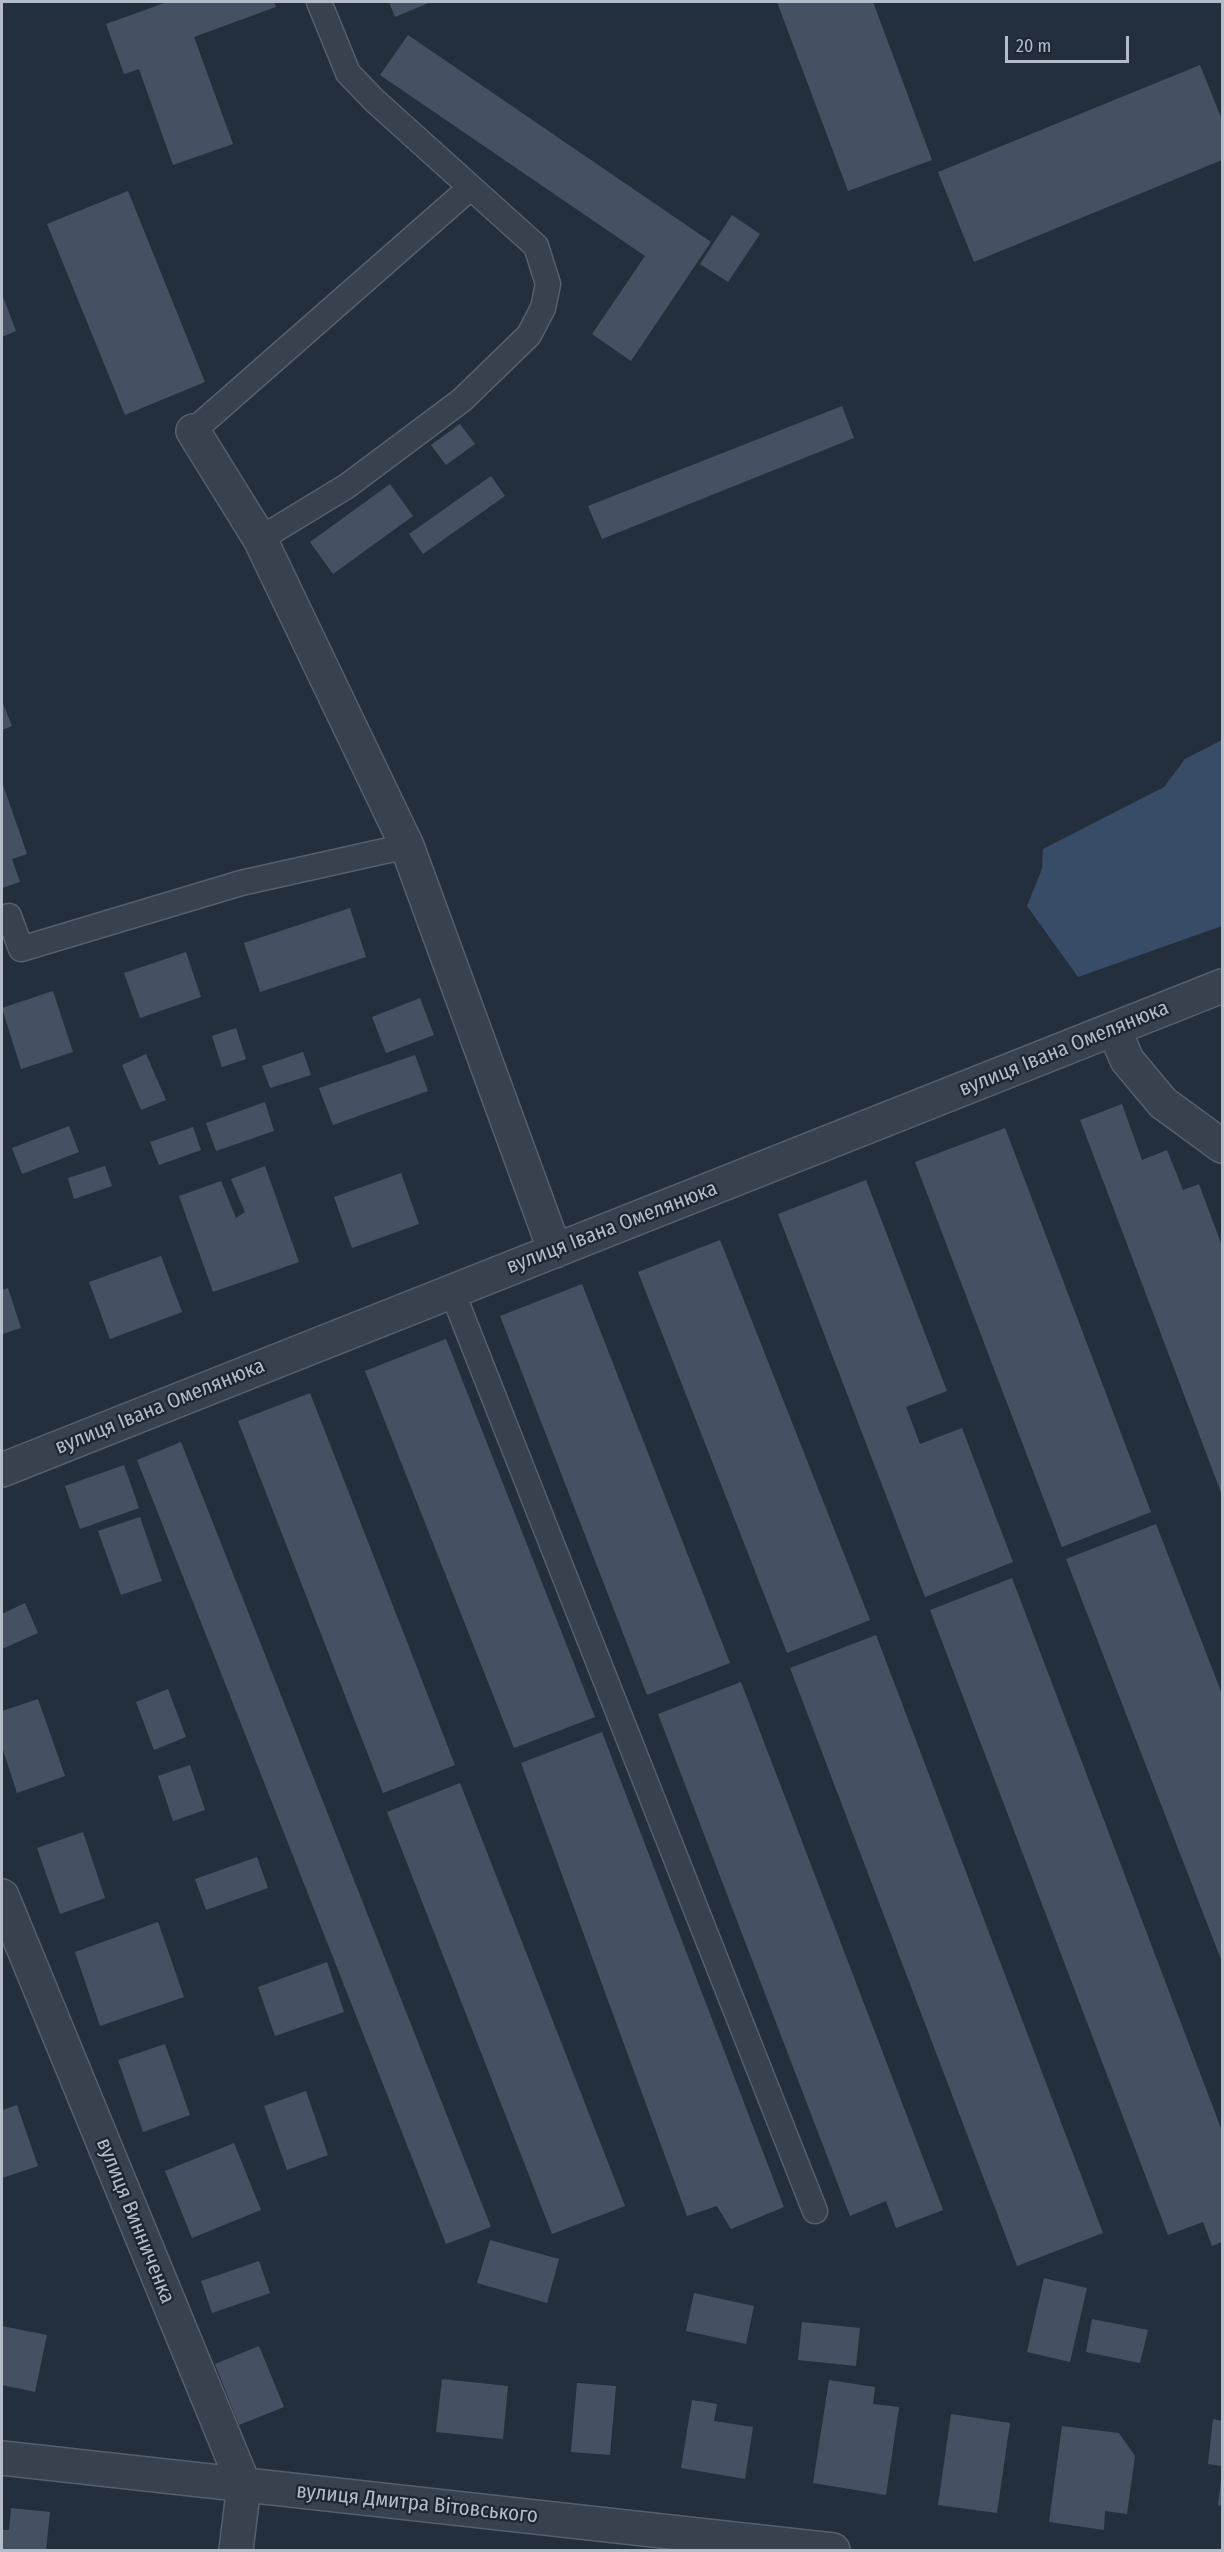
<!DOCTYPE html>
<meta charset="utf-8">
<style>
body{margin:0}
#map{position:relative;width:1224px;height:2552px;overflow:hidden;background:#242f3e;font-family:"Fira Sans Condensed",sans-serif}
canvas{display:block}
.frame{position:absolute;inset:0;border:3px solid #b4bcc9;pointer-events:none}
.scale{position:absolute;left:1005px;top:36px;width:124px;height:27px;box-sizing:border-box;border:3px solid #b4bcc9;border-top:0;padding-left:8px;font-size:18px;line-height:21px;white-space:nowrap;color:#b4bcc9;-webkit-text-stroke:4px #1d2633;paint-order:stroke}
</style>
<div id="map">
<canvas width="1224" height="2552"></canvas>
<div class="frame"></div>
<div class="scale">20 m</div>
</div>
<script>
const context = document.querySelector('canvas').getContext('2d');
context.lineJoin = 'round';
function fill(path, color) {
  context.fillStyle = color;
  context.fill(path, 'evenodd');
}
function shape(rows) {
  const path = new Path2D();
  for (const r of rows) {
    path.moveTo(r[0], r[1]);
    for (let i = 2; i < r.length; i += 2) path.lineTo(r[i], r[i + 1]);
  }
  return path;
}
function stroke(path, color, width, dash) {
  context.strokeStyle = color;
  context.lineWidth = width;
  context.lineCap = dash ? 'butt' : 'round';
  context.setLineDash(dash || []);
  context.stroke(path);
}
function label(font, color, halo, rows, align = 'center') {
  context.font = font + ' "Fira Sans Condensed",sans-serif';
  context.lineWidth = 4.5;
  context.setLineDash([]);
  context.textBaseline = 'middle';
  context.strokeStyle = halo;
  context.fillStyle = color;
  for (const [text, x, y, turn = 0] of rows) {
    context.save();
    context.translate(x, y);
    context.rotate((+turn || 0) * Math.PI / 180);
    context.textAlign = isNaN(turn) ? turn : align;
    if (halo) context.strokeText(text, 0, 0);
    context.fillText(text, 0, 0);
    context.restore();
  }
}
const water = shape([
 [1222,740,1222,926,1078,977,1027,906,1042,869,1043,849,1164,787,1185,759]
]);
const building = shape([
 [167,2,274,2,276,7,194,37,233,144,173,165,139,69,124,74,106,24],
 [389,2,431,2,395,17],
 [777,2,873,2,932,160,848,191],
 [408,35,711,242,631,361,592,334,645,256,380,75],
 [1200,65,1222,120,1222,160,974,262,938,172],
 [128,191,205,382,125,415,47,224],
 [732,215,760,234,728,282,700,264],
 [2,294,16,331,2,337],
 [842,406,854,438,602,539,588,506],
 [460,424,475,444,446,465,431,445],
 [491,476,505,496,423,554,409,534],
 [390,484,413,516,333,574,310,542],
 [2,701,12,726,2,730],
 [2,782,27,854,12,859,20,882,2,888],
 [350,908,366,957,260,992,244,943],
 [186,952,201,997,140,1018,124,973],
 [53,991,73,1052,21,1069,2,1008],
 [420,998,434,1035,386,1053,372,1017],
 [236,1028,246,1059,222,1067,212,1036],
 [303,1052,311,1075,270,1088,262,1066],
 [146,1054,166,1100,141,1110,122,1065],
 [415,1055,428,1091,333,1125,319,1088],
 [265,1102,274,1131,216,1151,206,1123],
 [1122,1104,1142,1160,1167,1150,1183,1190,1199,1184,1222,1246,1222,1495,1080,1120],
 [69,1126,79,1152,22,1174,12,1148],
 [193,1127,201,1150,159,1165,150,1142],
 [1005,1128,1151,1512,1062,1547,915,1162],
 [105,1166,112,1186,74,1199,68,1178],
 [265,1166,299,1262,213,1292,179,1196,221,1181,236,1218,245,1212,231,1179],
 [401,1173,419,1224,352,1248,334,1197],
 [866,1180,947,1391,906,1407,920,1444,962,1428,1013,1562,925,1597,778,1214],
 [720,1240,870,1620,787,1653,638,1272],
 [161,1256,182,1312,110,1339,89,1282],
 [582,1284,730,1663,647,1695,500,1316],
 [8,1288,21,1328,2,1334,2,1290],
 [446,1339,595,1717,514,1748,365,1371],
 [310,1393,455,1765,383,1793,238,1421],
 [181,1442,491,2227,446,2244,137,1460],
 [124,1465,139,1508,80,1529,65,1486],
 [140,1517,162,1581,121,1595,98,1531],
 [1156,1524,1222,1694,1222,1962,1066,1559],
 [1012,1578,1222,2131,1222,2242,1212,2246,1203,2222,1168,2235,930,1610],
 [25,1603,38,1633,2,1649,2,1614],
 [876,1635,1103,2233,1017,2266,790,1668],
 [741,1682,943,2210,896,2228,886,2201,850,2216,658,1714],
 [168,1689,186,1737,154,1750,136,1702],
 [38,1699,65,1776,17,1793,2,1747,2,1711],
 [602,1732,784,2207,731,2229,717,2206,687,2216,521,1763],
 [190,1765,205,1810,173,1821,158,1776],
 [460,1783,625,2206,552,2234,387,1812],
 [83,1832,105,1898,60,1914,37,1848],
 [257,1857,268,1888,206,1910,195,1879],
 [158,1922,184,1997,100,2026,75,1952],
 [327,1962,344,2012,275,2036,258,1987],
 [165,2044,190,2115,143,2132,118,2060],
 [306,2091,328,2155,287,2170,264,2106],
 [17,2105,38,2166,2,2178,2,2110],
 [234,2143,261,2210,192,2238,165,2171],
 [490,2240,559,2259,547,2303,477,2283],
 [259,2261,270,2293,212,2313,201,2281],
 [1044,2278,1087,2288,1070,2362,1027,2352],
 [694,2293,754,2306,746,2344,686,2331],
 [1092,2319,1148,2330,1140,2363,1086,2352],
 [802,2322,860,2328,856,2366,798,2360],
 [2,2326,47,2335,35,2392,2,2385],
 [259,2346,284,2407,239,2425,215,2364],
 [442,2379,508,2386,503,2439,436,2432],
 [829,2380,875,2387,873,2404,899,2407,886,2495,813,2483],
 [577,2383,616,2386,610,2455,571,2452],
 [692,2400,717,2404,714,2421,753,2427,745,2479,681,2468],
 [951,2414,1010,2423,997,2513,938,2505],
 [1213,2419,1222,2421,1222,2466,1208,2464],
 [1062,2426,1119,2433,1135,2456,1127,2514,1105,2511,1104,2530,1049,2522],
 [1221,2480,1222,2480,1222,2506,1218,2505],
 [11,2508,50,2512,46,2550,2,2550,2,2530,9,2530]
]);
const lane = shape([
 [193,431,470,188],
 [260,539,347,486,462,400,529,335,543,308,548,284,536,246,375,101,348,73,319,2],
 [9,916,21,949,241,883,407,846],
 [452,1291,815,2211]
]);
const street = shape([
 [193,431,260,539,407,846,555,1251],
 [1114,1029,1127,1060,1163,1103,1222,1146],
 [2,1470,1222,986],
 [2,1896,244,2485,236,2550],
 [2,2458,833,2550]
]);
const streetNames = [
 ["вулиця Івана Омелянюка",1064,1049,-22],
 ["вулиця Івана Омелянюка",612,1228,-21],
 ["вулиця Івана Омелянюка",160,1407,-22],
 ["вулиця Винниченка",135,2221,68],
 ["вулиця Дмитра Вітовського",417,2504,6]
];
fill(water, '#394c67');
fill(building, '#455162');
stroke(lane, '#565f6c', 27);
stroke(street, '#565f6c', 36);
stroke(lane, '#38414e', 24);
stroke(street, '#38414e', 33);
label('21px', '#b4bcc9', '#1d2633', streetNames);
</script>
